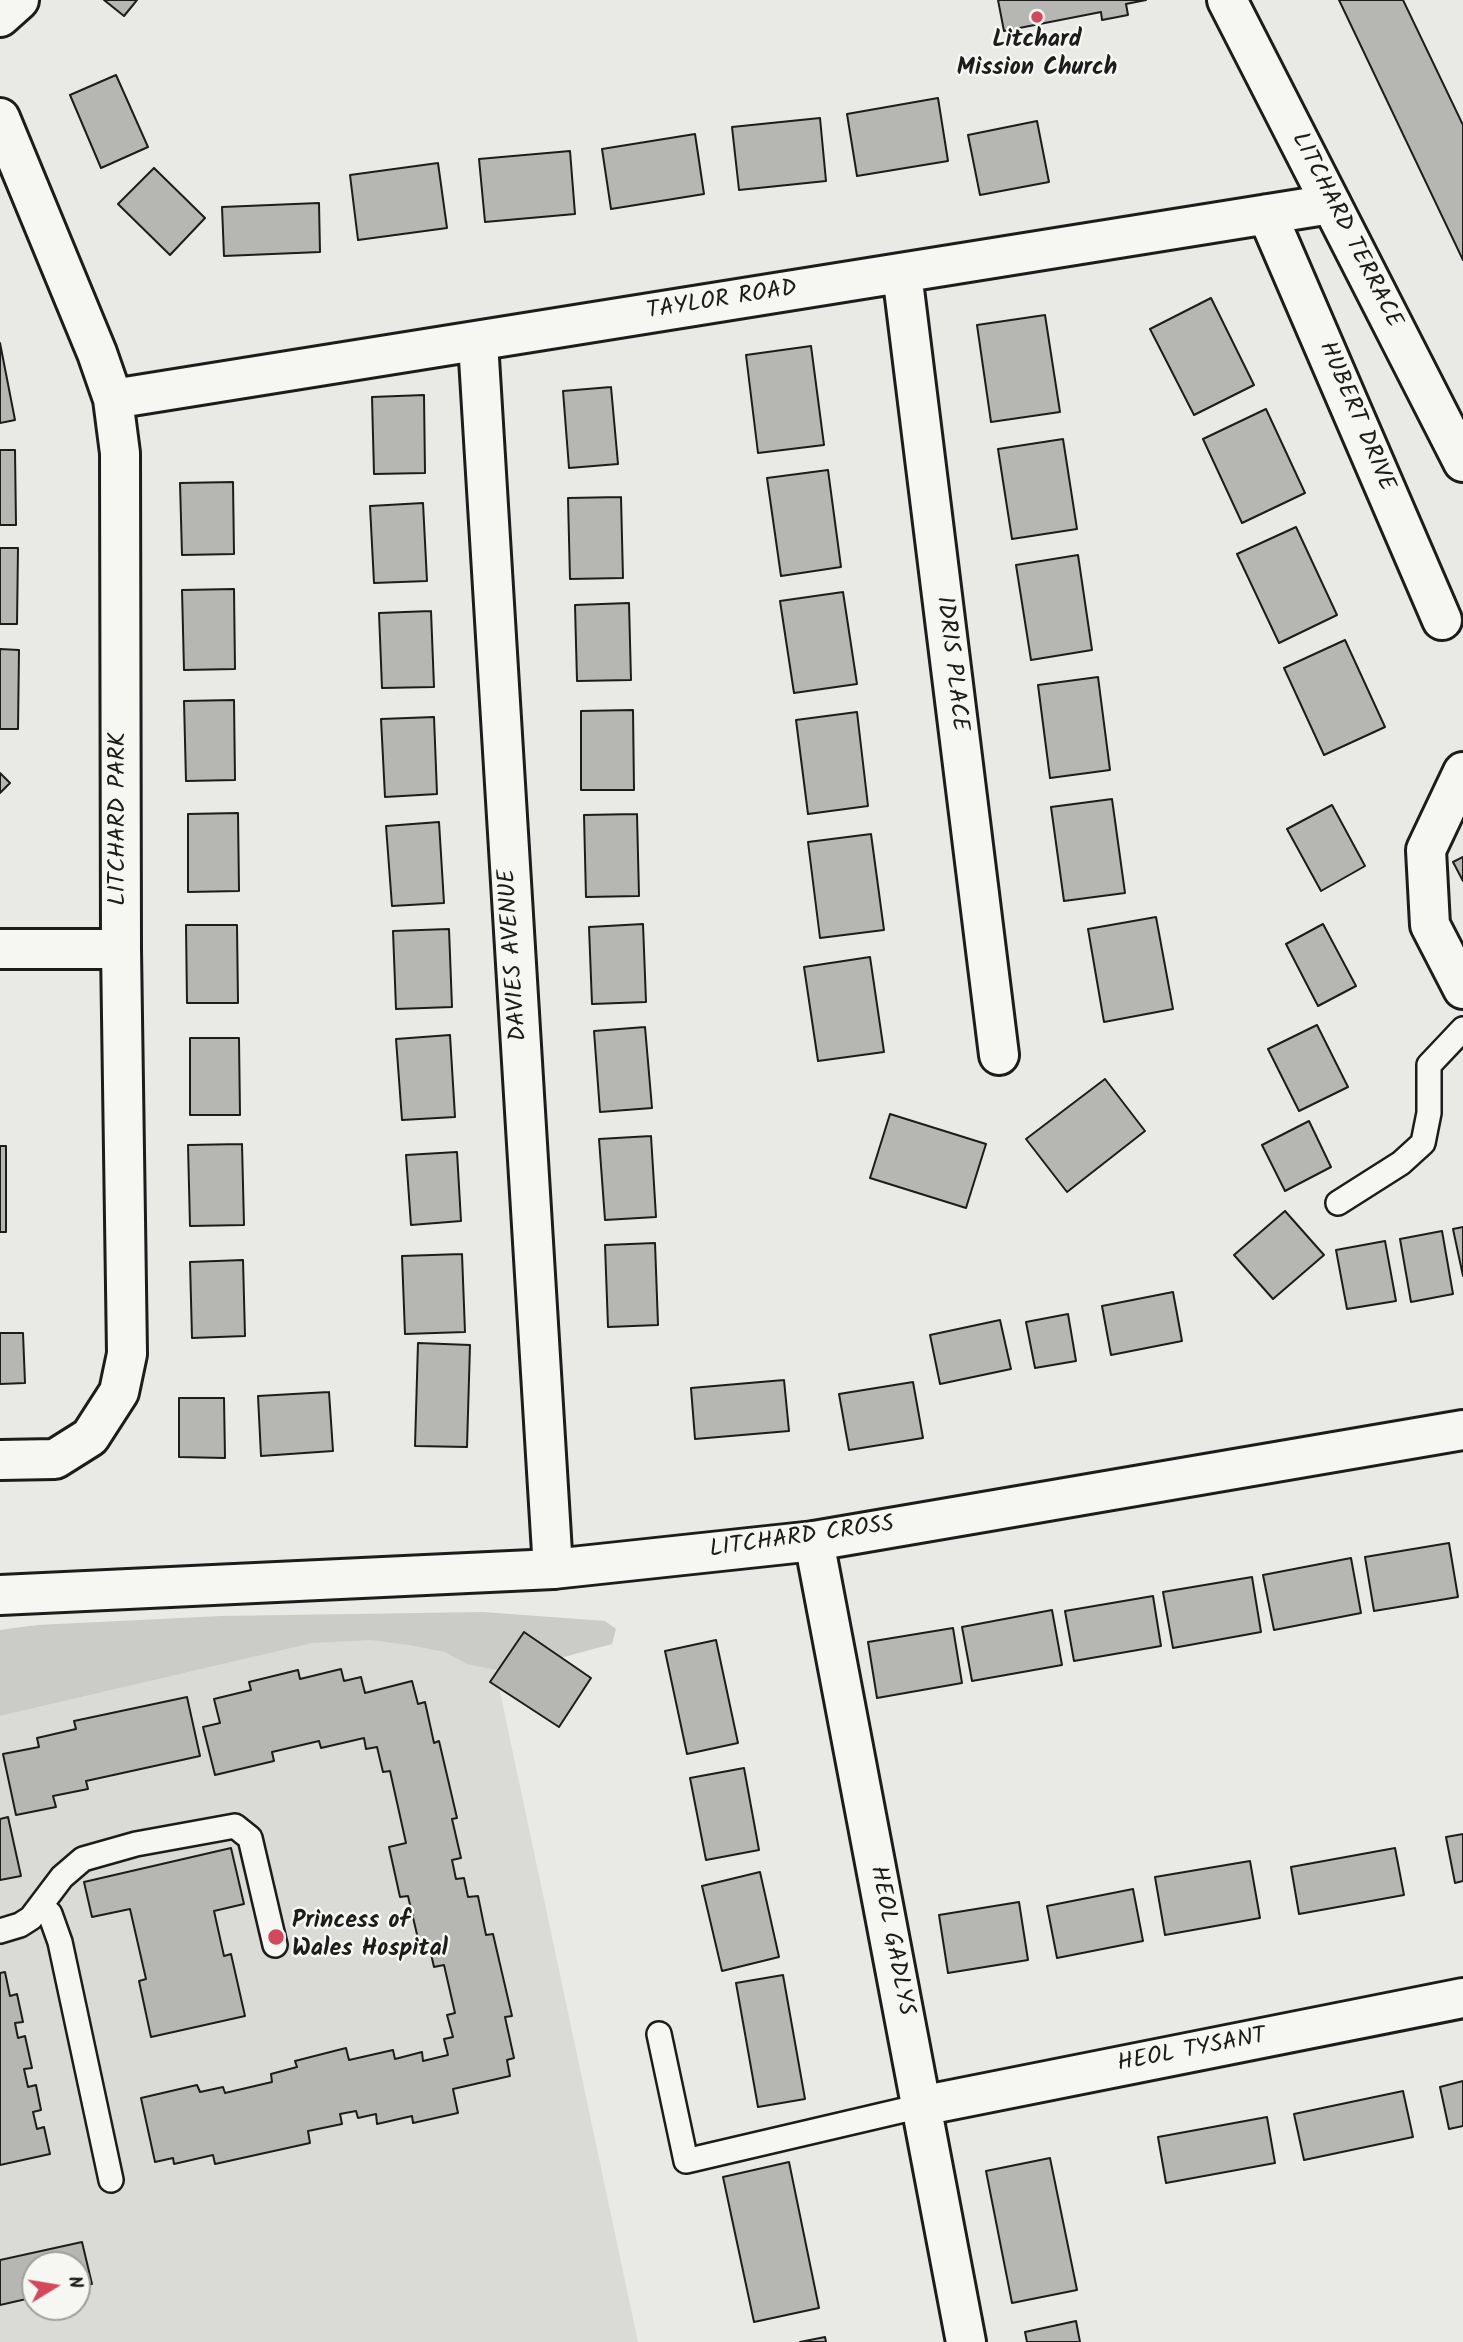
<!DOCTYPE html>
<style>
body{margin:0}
#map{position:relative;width:1463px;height:2342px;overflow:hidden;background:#e9e9e5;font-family:Kalam,sans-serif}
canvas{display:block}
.north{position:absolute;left:21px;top:2251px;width:70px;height:70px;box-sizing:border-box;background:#f6f6f2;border:2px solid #9f9f9c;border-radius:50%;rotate:79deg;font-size:19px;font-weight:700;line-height:28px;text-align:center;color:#1c1c1c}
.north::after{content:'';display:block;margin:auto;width:24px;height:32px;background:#d1495b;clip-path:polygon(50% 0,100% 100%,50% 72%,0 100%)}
</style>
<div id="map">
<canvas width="1463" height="2342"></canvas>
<div class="north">N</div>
</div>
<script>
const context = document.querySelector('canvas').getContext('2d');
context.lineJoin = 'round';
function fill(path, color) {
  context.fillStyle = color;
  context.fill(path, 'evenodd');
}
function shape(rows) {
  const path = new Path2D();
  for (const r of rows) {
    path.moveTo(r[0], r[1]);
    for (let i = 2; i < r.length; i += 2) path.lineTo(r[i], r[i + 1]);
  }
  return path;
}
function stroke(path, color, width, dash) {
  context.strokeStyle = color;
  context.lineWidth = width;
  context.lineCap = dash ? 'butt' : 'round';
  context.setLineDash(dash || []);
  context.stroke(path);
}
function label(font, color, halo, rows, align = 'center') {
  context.font = font + ' Kalam,sans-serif';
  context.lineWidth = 5;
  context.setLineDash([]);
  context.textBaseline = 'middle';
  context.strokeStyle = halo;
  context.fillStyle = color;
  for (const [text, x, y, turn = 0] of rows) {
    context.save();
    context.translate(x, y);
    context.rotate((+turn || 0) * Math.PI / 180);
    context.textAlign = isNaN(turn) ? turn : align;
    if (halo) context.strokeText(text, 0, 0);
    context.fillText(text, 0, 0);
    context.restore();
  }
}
const built = shape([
 [483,1612,638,2342,0,2342,0,1716,313,1643],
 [35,2265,77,2265,77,2307,35,2307]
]);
const green = shape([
 [483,1612,605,1621,616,1629,612,1644,538,1664,497,1670,467,1664,445,1652,409,1645,371,1640,313,1643,0,1716,0,1630,37,1625,221,1616]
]);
const building = shape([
 [104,0,137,0,124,16,104,0],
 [998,0,1146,0,1126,4,1128,15,1102,20,1101,12,1004,31,998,0],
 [1339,0,1403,0,1463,125,1463,260,1339,0],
 [116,75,148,147,101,168,70,95,116,75],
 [938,98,948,161,857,176,847,114,938,98],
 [820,118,826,181,739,190,732,127,820,118],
 [1037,121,1049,182,980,195,968,135,1037,121],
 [695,134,704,194,611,209,602,149,695,134],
 [570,151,575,214,485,222,479,159,570,151],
 [438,163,447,228,358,240,350,175,438,163],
 [154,168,205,218,170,255,118,204,154,168],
 [319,203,320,252,224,256,222,207,319,203],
 [1211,298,1254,385,1194,415,1150,329,1211,298],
 [1045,315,1060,412,991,422,977,325,1045,315],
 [0,343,15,420,0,423,0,343],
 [811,346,824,445,758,453,746,355,811,346],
 [611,387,618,464,569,468,563,391,611,387],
 [424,395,425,473,374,474,372,397,424,395],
 [1266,409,1305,493,1242,523,1203,439,1266,409],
 [1063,439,1077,529,1012,539,998,449,1063,439],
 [0,450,15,450,16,525,0,525,0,450],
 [828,470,841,567,781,576,767,478,828,470],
 [233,482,234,554,182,555,180,483,233,482],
 [621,497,623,578,570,579,568,498,621,497],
 [423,503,427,581,374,583,370,506,423,503],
 [1296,527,1337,615,1279,643,1237,554,1296,527],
 [0,548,18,548,17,624,0,624,0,548],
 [1078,555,1092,650,1031,660,1016,565,1078,555],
 [234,589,235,669,184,670,182,590,234,589],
 [843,592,857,684,794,693,780,601,843,592],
 [629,603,631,680,577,681,575,605,629,603],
 [431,611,434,687,382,688,379,613,431,611],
 [1345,640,1385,727,1324,755,1284,668,1345,640],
 [0,649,19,650,18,729,0,729,0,649],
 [1098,677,1110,770,1050,778,1038,685,1098,677],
 [234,700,235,780,186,781,184,701,234,700],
 [633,710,634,790,581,790,581,711,633,710],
 [857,712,868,806,808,814,796,720,857,712],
 [434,717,437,794,385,797,381,719,434,717],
 [0,773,10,783,0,793,0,773],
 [1112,799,1125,893,1064,901,1051,807,1112,799],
 [1332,805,1365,866,1321,891,1287,829,1332,805],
 [238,813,239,891,188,892,188,814,238,813],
 [637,814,639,896,586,897,584,815,637,814],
 [439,822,444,903,392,906,386,826,439,822],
 [871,834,884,930,820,938,808,842,871,834],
 [1463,857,1463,881,1453,862,1463,857],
 [1156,917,1173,1009,1104,1022,1088,929,1156,917],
 [643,924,646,1002,592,1004,589,927,643,924],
 [1323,924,1356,986,1318,1006,1286,944,1323,924],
 [186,925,237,925,238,1003,187,1003,186,925],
 [449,929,452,1007,396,1009,393,931,449,929],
 [870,957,884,1052,818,1061,804,967,870,957],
 [1317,1025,1348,1087,1299,1111,1268,1049,1317,1025],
 [645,1027,652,1108,600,1112,594,1031,645,1027],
 [450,1035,455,1117,402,1120,396,1039,450,1035],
 [190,1038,239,1038,240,1115,190,1115,190,1038],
 [1105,1079,1145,1131,1067,1192,1026,1139,1105,1079],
 [890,1114,986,1144,966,1208,870,1178,890,1114],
 [1309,1121,1331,1167,1285,1191,1262,1145,1309,1121],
 [651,1136,656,1217,605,1220,599,1139,651,1136],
 [242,1144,244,1225,190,1226,188,1145,242,1144],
 [0,1146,6,1146,6,1232,0,1232,0,1146],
 [457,1152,461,1221,411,1225,406,1155,457,1152],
 [1285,1211,1324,1255,1273,1299,1234,1255,1285,1211],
 [1463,1227,1463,1276,1453,1229,1463,1227],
 [1442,1231,1453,1294,1411,1302,1400,1239,1442,1231],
 [1385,1241,1396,1301,1347,1309,1336,1250,1385,1241],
 [655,1243,658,1325,608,1327,605,1245,655,1243],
 [462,1254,465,1332,405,1334,402,1256,462,1254],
 [243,1260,245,1336,192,1338,190,1262,243,1260],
 [1173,1292,1182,1341,1111,1355,1102,1306,1173,1292],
 [1068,1314,1076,1361,1035,1368,1026,1322,1068,1314],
 [1000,1320,1011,1369,940,1384,930,1335,1000,1320],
 [0,1333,23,1333,25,1383,0,1384,0,1333],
 [418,1343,470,1345,467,1447,415,1446,418,1343],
 [784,1380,789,1431,695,1439,691,1388,784,1380],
 [913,1382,923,1438,849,1450,839,1394,913,1382],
 [329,1392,333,1451,261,1456,258,1396,329,1392],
 [179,1398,224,1398,225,1458,179,1457,179,1398],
 [1449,1543,1458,1597,1374,1611,1365,1557,1449,1543],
 [1351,1558,1361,1613,1274,1630,1263,1575,1351,1558],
 [1252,1577,1261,1632,1173,1648,1163,1592,1252,1577],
 [1153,1596,1161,1646,1074,1661,1065,1611,1153,1596],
 [1052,1610,1062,1665,972,1681,962,1627,1052,1610],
 [953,1628,962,1683,877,1698,868,1642,953,1628],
 [524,1632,591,1678,559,1727,490,1682,524,1632],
 [716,1640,738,1743,687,1754,665,1651,716,1640],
 [341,1669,344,1681,361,1677,365,1693,412,1681,418,1704,425,1702,434,1743,439,1741,457,1818,452,1819,461,1858,452,1860,456,1879,464,1878,468,1897,478,1896,486,1935,493,1934,512,2016,505,2017,514,2058,507,2060,510,2076,453,2089,458,2113,413,2123,412,2116,377,2124,376,2114,358,2118,356,2111,340,2114,342,2124,308,2131,310,2143,215,2164,213,2155,174,2164,173,2158,155,2162,141,2098,197,2085,200,2092,223,2087,225,2093,272,2082,271,2074,297,2067,295,2061,346,2048,349,2060,393,2050,395,2059,422,2052,423,2061,448,2055,444,2039,453,2037,447,2015,455,2013,444,1965,434,1967,428,1941,419,1943,408,1896,400,1897,389,1847,406,1843,390,1771,383,1772,377,1747,366,1749,364,1738,321,1748,319,1741,272,1752,274,1761,215,1775,203,1727,220,1723,214,1699,251,1690,249,1682,298,1670,300,1679,341,1669],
 [187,1697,200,1756,86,1781,88,1789,53,1796,56,1807,16,1815,3,1754,39,1747,37,1738,76,1729,74,1721,187,1697],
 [744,1768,759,1850,706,1860,690,1778,744,1768],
 [8,1817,21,1876,0,1880,0,1819,8,1817],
 [1463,1834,1463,1881,1455,1883,1446,1837,1463,1834],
 [231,1848,244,1904,214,1911,224,1956,231,1954,245,2016,151,2037,139,1981,146,1979,130,1909,92,1917,84,1882,231,1848],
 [1395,1848,1404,1895,1299,1914,1291,1867,1395,1848],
 [1250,1861,1260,1918,1165,1935,1155,1877,1250,1861],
 [760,1872,779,1957,722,1971,702,1886,760,1872],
 [1133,1889,1143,1941,1057,1958,1047,1906,1133,1889],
 [1019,1902,1028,1960,948,1973,939,1915,1019,1902],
 [5,1972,10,1996,17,1994,23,2022,15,2023,18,2038,25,2036,32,2068,24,2069,28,2087,36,2085,41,2110,33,2112,37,2129,44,2127,50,2154,0,2165,0,1973,5,1972],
 [783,1975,805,2099,758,2107,736,1983,783,1975],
 [1463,2081,1463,2126,1449,2129,1440,2087,1463,2081],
 [1403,2091,1413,2137,1304,2160,1294,2114,1403,2091],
 [1267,2117,1275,2163,1166,2183,1158,2137,1267,2117],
 [1050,2158,1077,2290,1012,2303,986,2171,1050,2158],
 [789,2162,819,2308,754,2322,723,2177,789,2162],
 [82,2242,92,2284,77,2287,77,2265,35,2265,35,2297,0,2305,0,2260,82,2242],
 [1076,2321,1080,2342,1027,2342,1025,2332,1076,2321],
 [825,2337,826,2342,800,2342,825,2337]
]);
const service = shape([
 [1338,1203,1401,1163,1423,1143,1429,1113,1429,1065,1463,1029],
 [42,1906,50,1914,60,1942,111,2180],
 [0,1931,20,1925,31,1918,62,1877,83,1859,136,1844,235,1826,250,1838,275,1945],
 [659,2034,686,2161,921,2106]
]);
const minor = shape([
 [0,17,19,0],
 [0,118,97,353,113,399,120,453,121,949,127,1354,119,1392,90,1437,55,1459,0,1460],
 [1267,214,1442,620],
 [902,273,999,1055],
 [478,342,553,1569],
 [113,399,1331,204],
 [1463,772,1426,850,1430,925,1463,989],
 [0,949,121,949],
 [814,1541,966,2342],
 [921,2106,1463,1998]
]);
const tertiary = shape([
 [1227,0,1463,462]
]);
const secondary = shape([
 [0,1595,553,1569,814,1541,1463,1430]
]);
const markers = [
 [1037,17,7,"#d1495b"],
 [276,1937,9,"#d1495b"]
];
const poiNames = [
 ["Litchard",1037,42],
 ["Mission Church",1037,70],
 ["Princess of",292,1923,"left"],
 ["Wales Hospital",292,1951,"left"]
];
const streetNames = [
 ["LITCHARD TERRACE",1345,231,63],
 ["TAYLOR ROAD",722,302,-9],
 ["HUBERT DRIVE",1355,417,67],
 ["IDRIS PLACE",950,664,83],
 ["LITCHARD PARK",120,819,-90],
 ["DAVIES AVENUE",515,955,-94],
 ["LITCHARD CROSS",802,1539,-8],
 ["HEOL GADLYS",890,1941,79],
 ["HEOL TYSANT",1192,2052,-11]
];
fill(built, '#dadad6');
fill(green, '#cbcbc7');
fill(building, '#b6b6b3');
stroke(building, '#1c1c1c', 2);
stroke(service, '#1c1c1c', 28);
stroke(minor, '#1c1c1c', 44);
stroke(tertiary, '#1c1c1c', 44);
stroke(secondary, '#1c1c1c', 44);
stroke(service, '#f6f6f2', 23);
stroke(minor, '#f6f6f2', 38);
stroke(tertiary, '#f6f6f2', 38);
stroke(secondary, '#f6f6f2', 38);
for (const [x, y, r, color] of markers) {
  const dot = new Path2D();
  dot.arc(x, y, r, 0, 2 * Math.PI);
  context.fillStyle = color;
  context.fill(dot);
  stroke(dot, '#f6f6f2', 2.5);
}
label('bold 24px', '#1c1c1c', '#f6f6f2', poiNames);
label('24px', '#1c1c1c', '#f6f6f2', streetNames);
</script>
